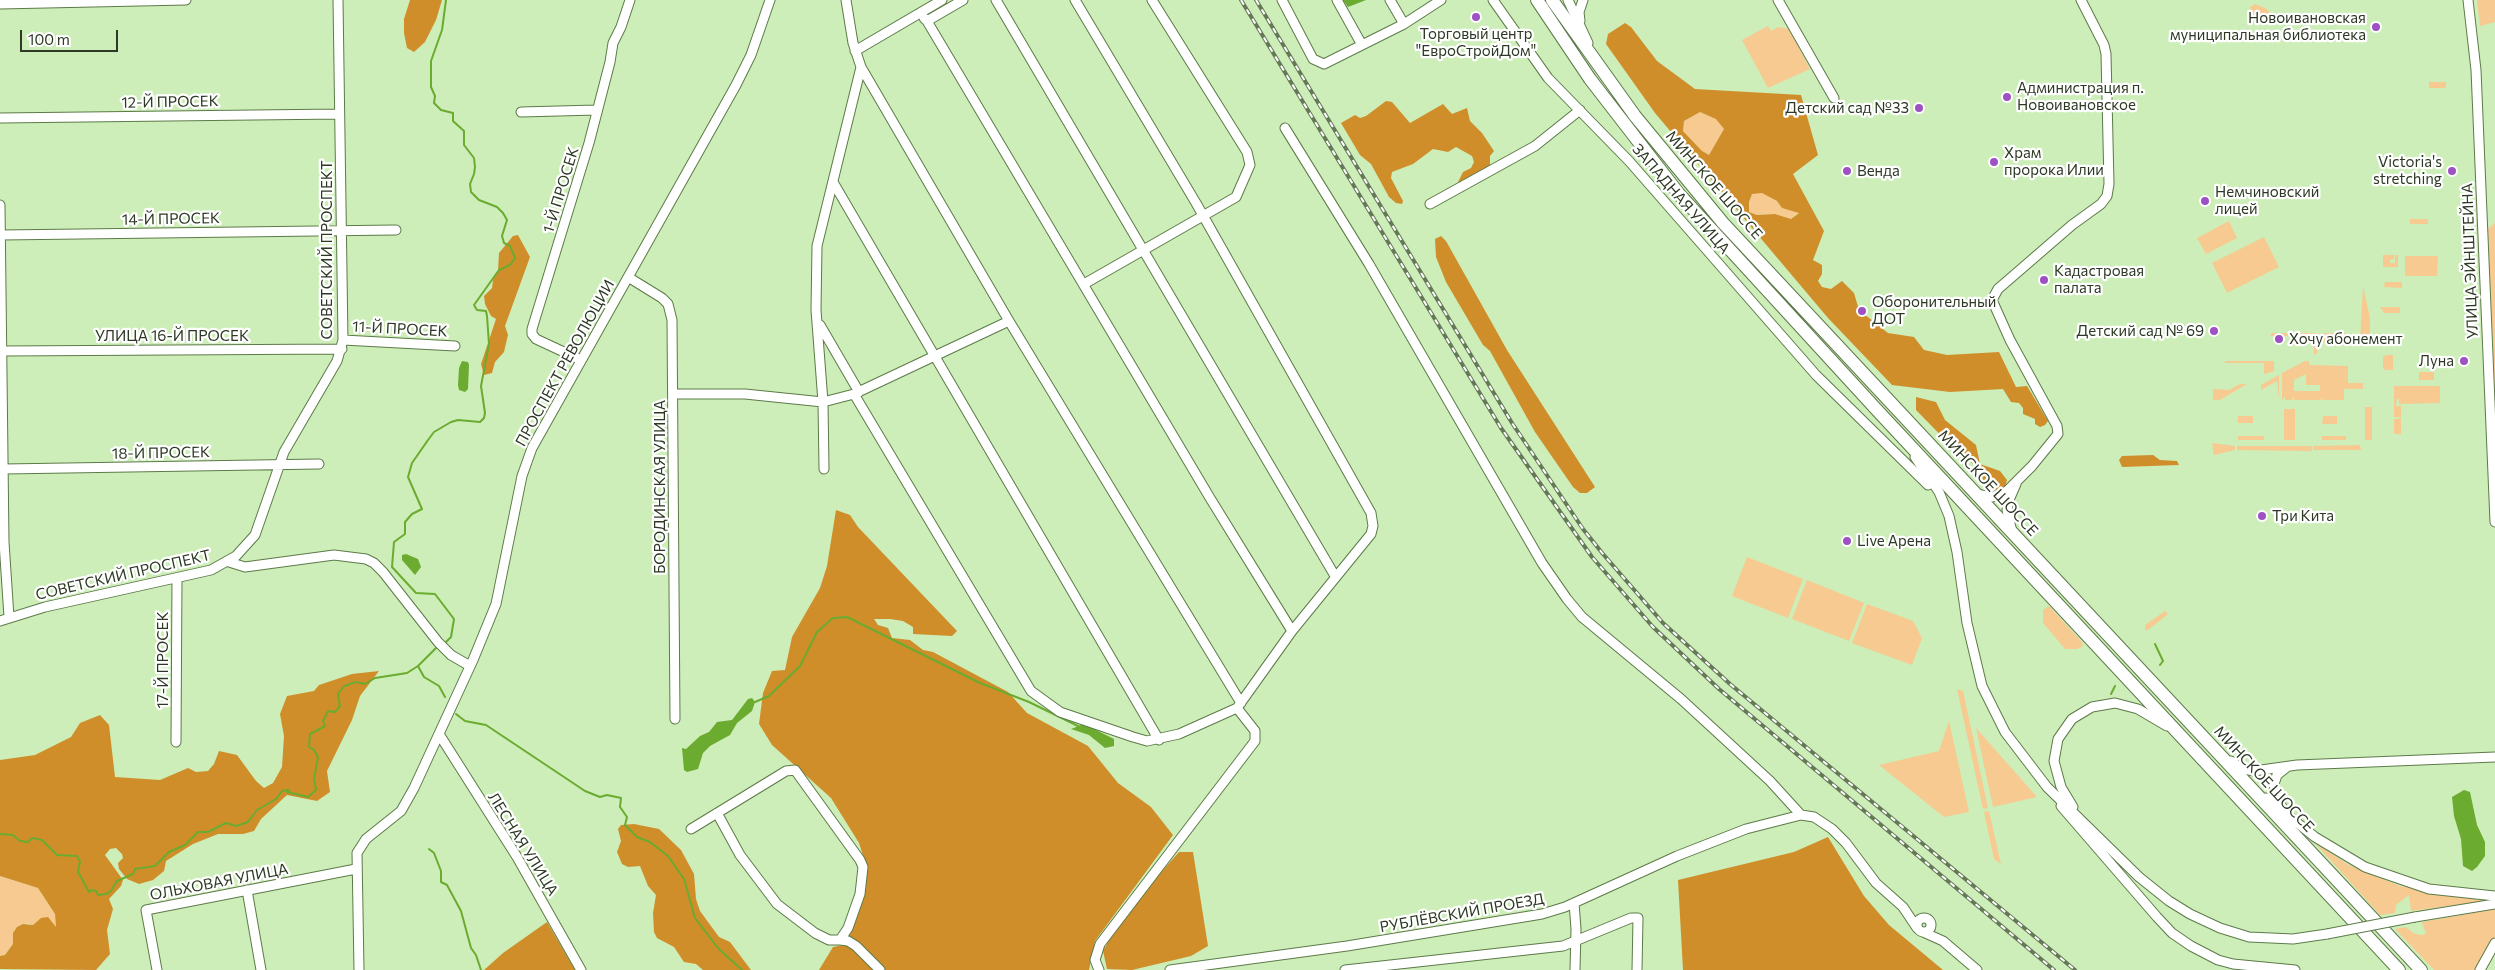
<!DOCTYPE html>
<meta charset="utf-8">
<style>
body{margin:0}
#map{position:relative;width:2495px;height:970px;overflow:hidden;background:#cdeeb8;font-family:Commissioner,sans-serif}
canvas{display:block}
.scale{position:absolute;left:20px;top:30px;width:98px;height:22px;box-sizing:border-box;border:2px solid #2d3924;border-top:0;padding-left:6px;font-size:15px;line-height:18px;white-space:nowrap;color:#2d3924;-webkit-text-stroke:4px #fff;paint-order:stroke}
</style>
<div id="map">
<canvas width="2495" height="970"></canvas>
<div class="scale">100 m</div>
</div>
<script>
const context = document.querySelector('canvas').getContext('2d');
context.lineJoin = 'round';
function fill(path, color) {
  context.fillStyle = color;
  context.fill(path, 'evenodd');
}
function shape(rows) {
  const path = new Path2D();
  for (const r of rows) {
    if (r.length === 3) {
      path.moveTo(r[0] + r[2], r[1]);
      path.arc(r[0], r[1], r[2], 0, 2 * Math.PI);
      continue;
    }
    path.moveTo(r[0], r[1]);
    for (let i = 2; i < r.length; i += 2) path.lineTo(r[i], r[i + 1]);
  }
  return path;
}
function stroke(path, color, width, dash) {
  context.strokeStyle = color;
  context.lineWidth = width;
  context.lineCap = dash ? 'butt' : 'round';
  context.setLineDash(dash || []);
  context.stroke(path);
}
function label(font, color, halo, rows, align = 'center') {
  context.font = font + ' Commissioner,sans-serif';
  context.lineWidth = 4.5;
  context.setLineDash([]);
  context.textBaseline = 'middle';
  context.strokeStyle = halo;
  context.fillStyle = color;
  for (const [text, x, y, turn = 0] of rows) {
    context.save();
    context.translate(x, y);
    context.rotate((+turn || 0) * Math.PI / 180);
    context.textAlign = isNaN(turn) ? turn : align;
    if (halo) context.strokeText(text, 0, 0);
    context.fillText(text, 0, 0);
    context.restore();
  }
}
const green = shape([
 [2477,0,2495,0,2495,22,2480,26],
 [2255,4,2265,8,2270,12,2252,22,2249,17,2252,14,2250,7],
 [1768,26,1771,31,1778,27,1789,29,1810,69,1768,88,1742,40],
 [2429,82,2446,82,2446,88,2429,88],
 [1700,112,1717,119,1724,129,1709,155,1702,151,1683,131,1684,121],
 [1761,192,1777,201,1782,208,1799,212,1791,219,1775,214,1757,215,1749,212,1749,202,1752,194],
 [2410,219,2428,219,2428,224,2410,224],
 [2229,221,2237,238,2206,254,2197,238],
 [2495,223,2495,400,2488,229],
 [2264,237,2279,267,2227,293,2212,263],
 [2383,255,2394,255,2394,259,2390,260,2390,263,2395,263,2395,255,2398,255,2398,267,2383,267],
 [2405,256,2438,256,2437,276,2405,276],
 [2385,282,2402,282,2402,288,2384,287],
 [2363,286,2370,318,2370,341,2360,341],
 [2380,307,2400,307,2400,313,2384,313],
 [2272,333,2317,333,2317,354,2314,354,2314,336,2270,336],
 [2323,333,2346,333,2346,342,2323,342],
 [2386,355,2393,355,2393,370,2385,370,2383,367,2383,357],
 [2225,361,2274,361,2274,371,2264,374,2264,363,2225,363],
 [2305,361,2309,361,2309,365,2348,366,2348,383,2363,383,2363,389,2344,389,2344,400,2323,400,2321,397,2321,400,2294,400,2293,397,2292,400,2285,400,2285,397,2282,400,2282,373],
 [2306,374,2306,385,2320,385,2320,391,2294,391,2294,380],
 [2419,372,2434,372,2434,380,2419,380],
 [2279,375,2279,400,2277,381,2261,390,2261,385],
 [2240,384,2247,384,2220,400,2213,400,2213,389,2229,390],
 [2394,386,2440,386,2440,403,2399,404,2399,399,2397,399,2396,406,2401,406,2401,417,2394,417],
 [2365,407,2372,407,2372,440,2365,440],
 [2284,409,2295,409,2295,440,2284,440],
 [2238,416,2253,416,2253,423,2238,423],
 [2323,416,2337,416,2337,424,2322,424],
 [2401,418,2401,434,2394,434,2394,419],
 [2238,436,2264,436,2264,440,2238,440],
 [2322,436,2346,436,2346,440,2322,440],
 [2212,443,2235,446,2235,450,2214,455],
 [2360,445,2361,450,2313,450,2313,446],
 [2237,446,2312,446,2312,451,2237,450],
 [1747,557,1803,579,1788,618,1732,596],
 [1807,580,1864,603,1849,641,1792,619],
 [1867,604,1913,621,1922,638,1912,665,1852,643],
 [2049,606,2082,642,2083,646,2077,649,2065,649,2043,623,2043,610],
 [2165,611,2168,614,2148,630,2145,630,2145,625],
 [1957,689,1963,691,1988,808,1983,809],
 [1949,721,1969,812,1944,817,1879,765,1939,751],
 [1976,728,2037,797,1993,807],
 [1989,811,2001,864,1994,859,1984,812],
 [2315,843,2349,865,2400,886,2486,901,2411,911,2409,895,2396,905,2395,913,2380,915],
 [0,876,38,888,55,914,56,928,38,920,33,925,26,923,13,933,13,944,5,955,2,956,0,956],
 [2495,909,2495,938,2489,946,2477,970,2434,970,2395,929,2406,927,2413,933,2421,935,2426,934,2422,922]
]);
const forest = shape([
 [410,0,442,0,436,20,425,42,414,52,407,48,404,33,404,19],
 [1625,23,1631,27,1657,61,1695,89,1801,95,1818,155,1793,174,1824,231,1813,260,1822,265,1822,274,1818,281,1822,287,1831,289,1842,281,1854,293,1859,310,1888,333,1914,337,1924,350,1947,355,1999,352,2016,387,2027,386,2048,421,2045,425,2040,427,2035,424,2035,419,2023,414,2023,408,2019,403,2011,402,2003,389,1950,392,1892,385,1828,318,1655,113,1606,44,1608,34],
 [1700,112,1716,119,1724,129,1709,155,1702,151,1683,131,1684,121],
 [1762,193,1777,201,1782,208,1799,213,1791,219,1775,214,1757,215,1749,212,1749,202,1752,194],
 [1386,101,1392,102,1410,123,1443,104,1452,114,1467,108,1470,121,1482,133,1494,151,1490,156,1490,168,1461,183,1458,182,1463,172,1471,168,1474,162,1472,156,1456,147,1448,152,1433,149,1413,164,1392,172,1391,178,1403,201,1402,204,1396,203,1389,197,1371,164,1360,155,1341,123,1355,115,1360,118,1366,116],
 [518,235,530,257,505,326,508,335,504,352,495,362,492,373,484,375,481,364,496,319,491,316,485,304,484,296,492,288,493,280,498,271,499,253,513,236],
 [1441,236,1446,241,1507,350,1595,487,1587,493,1580,493,1573,487,1535,432,1490,351,1483,345,1446,282,1436,257,1435,239],
 [1916,397,1936,402,1945,420,1976,445,1980,464,2000,471,2007,480,2005,487,1995,493,1988,491,1979,470,1971,462,1966,461,1916,410],
 [2153,455,2160,460,2177,461,2179,465,2122,467,2119,460,2122,456],
 [836,510,850,515,858,527,957,631,952,636,913,634,913,627,903,621,890,619,874,619,878,625,888,628,892,638,910,640,923,650,933,652,1008,692,1027,713,1088,746,1118,783,1151,807,1173,835,1095,941,1089,970,819,970,833,947,843,945,855,921,866,865,859,843,831,798,772,745,759,724,763,693,772,671,785,670,792,637,820,588,827,566],
 [379,671,360,696,352,720,327,771,330,792,317,801,287,795,261,819,254,831,243,834,218,834,193,844,166,861,164,871,153,880,139,884,127,879,119,869,118,863,123,858,122,854,116,848,110,849,105,855,123,880,121,886,109,899,113,909,107,930,110,954,96,970,0,969,0,956,5,955,13,944,13,933,17,927,23,924,33,925,41,918,48,917,56,927,55,914,38,888,0,876,0,760,35,755,71,737,80,723,100,715,109,725,115,777,160,780,188,768,196,772,208,771,214,764,219,751,237,755,256,781,264,788,273,783,282,767,284,736,280,714,287,696,314,691,319,685,352,674],
 [634,824,659,829,681,850,694,874,696,899,700,911,719,937,730,942,751,970,703,970,696,964,684,962,674,947,657,938,654,932,653,913,656,895,648,886,640,866,628,867,622,864,617,852,621,841,618,829,621,825],
 [1828,837,1864,896,1889,925,1943,970,1683,970,1678,880,1794,852],
 [1179,852,1193,852,1208,946,1191,956,1132,970,1107,969,1103,951,1112,935,1156,878],
 [547,922,575,970,484,970,503,953]
]);
const water = shape([
 [1343,0,1366,0,1348,7],
 [462,361,468,362,469,365,468,389,465,392,459,390,458,385,459,368],
 [406,554,418,559,421,567,415,575,402,560,402,555],
 [752,698,755,702,752,711,737,723,730,735,710,746,703,753,698,769,687,772,684,770,682,748,686,749,700,736,709,732,717,722,732,720,748,699],
 [1084,724,1114,739,1114,746,1105,748,1089,735,1071,729],
 [2464,790,2470,792,2477,825,2485,842,2485,856,2477,867,2472,871,2463,866,2461,839,2454,816,2452,797]
]);
const stream = shape([
 [444,644,451,637,454,619,435,594,416,593,392,567,394,542,405,534,405,522,412,514,422,509,408,477,412,463,428,440,434,432,451,422,458,420,480,422,484,418,485,413,481,386,489,344,487,316,486,311,477,310,474,305,499,270,510,265,515,258,510,246,504,243,502,236,507,220,503,213,497,207,479,200,471,192,470,184,474,174,475,167,474,158,464,145,464,131,453,121,453,113,441,110,434,103,435,96,431,87,431,61,442,30,446,0],
 [2155,644,2163,661,2160,665],
 [418,666,424,677,439,686,445,697],
 [2111,694,2115,686],
 [755,702,769,696,800,666,817,632,833,618,847,617,980,683,1029,702,1080,727],
 [456,714,465,721,486,725,585,791,600,797,607,795,621,798,620,807,627,817,625,825,637,837,650,842,668,856,684,879,695,918,718,948,742,970],
 [0,834,13,835,20,841,28,842,32,838,42,840,57,855,77,856,80,861,78,872,89,892,92,890,96,891,98,895,106,894,111,891,117,881,133,874,135,869,155,866,169,852,185,845,198,832,208,832,226,823,236,826,248,822,257,810,276,799,282,791,289,790,287,792,308,797,316,790,314,779,318,757,314,750,309,747,310,734,325,726,323,721,328,711,335,712,340,706,338,694,344,686,356,682,365,684,375,678,407,673,418,666,437,647],
 [429,849,434,853,441,871,441,882,447,885,461,911,471,948,476,955,481,970]
]);
const minor = shape([
 [846,0,853,43,861,67,1009,321,1241,703],
 [996,0,1335,576],
 [1282,0,1313,59,1324,64,1404,24,1441,0],
 [1337,0,1362,45],
 [1390,0,1404,24],
 [1493,0,1548,78,1629,161,1816,375,1928,485],
 [1568,0,1588,43],
 [1778,0,1834,98],
 [2468,0,2476,70,2495,522],
 [0,4,186,0],
 [924,18,927,21,963,0],
 [927,21,1210,498,1292,631],
 [1580,21,1579,12,1583,0],
 [855,51,942,0],
 [521,112,596,110],
 [0,118,339,114],
 [1285,128,1369,264,1542,563,1567,599,1582,617,1681,699,1770,781,1801,815,1814,817,1832,829,1846,843,1876,883,1903,907,1917,928],
 [833,182,1159,740],
 [1430,204,1535,146,1580,110],
 [0,205,4,542,9,617],
 [1,235,396,230],
 [628,277,662,298,668,304,672,320,675,719],
 [1084,284,1236,197,1250,165,1247,152,1152,0],
 [820,325,859,392],
 [343,340,455,346],
 [3,351,342,349],
 [581,360,536,339,532,334,532,329,589,143,610,62,613,43,621,27,630,0],
 [673,394,745,394,823,402,854,394,1009,321],
 [854,394,1031,691,1060,712,1133,737,1147,741,1179,734,1237,708,1292,631,1371,534,1373,526,1371,513,1196,203,1075,0],
 [1915,457,1939,492,1949,516,1957,552,1967,623,1982,686,2005,732,2047,787,2139,877,2169,901,2190,914,2220,928,2249,937,2293,939,2327,934],
 [4,469,319,464],
 [824,469,823,402,816,310,817,246,861,67],
 [1976,494,1992,497,2007,491,2032,466,2058,434,2057,426,2010,340,1992,300,1998,289,2072,225,2101,204,2107,196,2109,184,2106,54,2104,45,2081,0],
 [2012,532,2007,510,2009,500,2016,484],
 [229,562,245,567,334,555,366,559,374,563,383,572,438,642,451,655,470,666],
 [0,621,45,607,211,570,236,556,255,535,284,452,337,361,343,340,338,0],
 [439,734,517,857,581,970],
 [176,742,177,578],
 [2231,761,2243,769,2254,771,2297,765,2495,757],
 [2266,798,2315,837,2365,867,2429,889,2495,896],
 [2061,806,2157,917,2172,933,2191,946,2218,960,2233,964,2295,970],
 [2073,807,2061,787,2054,761,2058,739,2072,719,2092,707,2115,703,2138,709,2167,726],
 [2282,807,2275,795,2274,784,2277,775,2287,767],
 [691,829,786,771,795,770,860,860,863,867,860,894,848,928,840,940,829,940,815,933,777,904,740,855,717,813],
 [247,890,261,970],
 [1574,903,1576,929,1575,970],
 [2415,917,2495,904],
 [1924,925,7],
 [1923,932,1943,941,1977,970],
 [840,940,848,941,856,946,880,970],
 [157,970,146,910,356,869],
 [359,970,357,853,366,839,401,811,414,788,473,660,496,604,522,476,532,448,736,85,751,55,770,0],
 [1099,970,1095,960,1100,944,1255,741,1255,731,1237,708],
 [1170,970,1347,946,1542,914,1565,907,1677,856,1746,829,1801,815],
 [1345,970,1563,946,1631,918,1638,918,1637,970],
 [2480,970,2495,943]
]);
const highway = shape([
 [1537,0,1590,79,1679,194,1876,409,2399,970],
 [1552,0,1635,116,1723,223,2421,970]
]);
const rail = shape([
 [1241,0,1501,428,1592,557,1653,627,1719,689,2054,970],
 [1256,0,1512,423,1583,529,1603,554,1663,623,1730,684,2075,970]
]);
const minorBridge = shape([
 [2327,934,2415,917]
]);
const markers = [
 [1476,17,5,"#9d51c3"],
 [2376,27,5,"#9d51c3"],
 [2007,97,5,"#9d51c3"],
 [1919,108,5,"#9d51c3"],
 [1994,162,5,"#9d51c3"],
 [1847,171,5,"#9d51c3"],
 [2452,171,5,"#9d51c3"],
 [2205,201,5,"#9d51c3"],
 [2044,280,5,"#9d51c3"],
 [1862,311,5,"#9d51c3"],
 [2214,331,5,"#9d51c3"],
 [2279,339,5,"#9d51c3"],
 [2464,361,5,"#9d51c3"],
 [2262,516,5,"#9d51c3"],
 [1847,541,5,"#9d51c3"]
];
const poiNames = [
 ["Новоивановская",2366,18,"right"],
 ["муниципальная библиотека",2366,35,"right"],
 ["Торговый центр",1476,34,"center"],
 ["\"ЕвроСтройДом\"",1476,51,"center"],
 ["Администрация п.",2017,88],
 ["Новоивановское",2017,105],
 ["Детский сад №33",1909,108,"right"],
 ["Храм",2004,153],
 ["пророка Илии",2004,170],
 ["Victoria's",2442,162,"right"],
 ["stretching",2442,179,"right"],
 ["Венда",1857,171],
 ["Немчиновский",2215,192],
 ["лицей",2215,209],
 ["Кадастровая",2054,271],
 ["палата",2054,288],
 ["Оборонительный",1872,302],
 ["ДОТ",1872,319],
 ["Детский сад № 69",2204,331,"right"],
 ["Хочу абонемент",2289,339],
 ["Луна",2454,361,"right"],
 ["Три Кита",2272,516],
 ["Live Арена",1857,541]
];
const streetNames = [
 ["12-Й ПРОСЕК",170,102,-1],
 ["МИНСКОЕ ШОССЕ",1714,185,49],
 ["1-Й ПРОСЕК",561,190,-73],
 ["ЗАПАДНАЯ УЛИЦА",1681,199,49],
 ["14-Й ПРОСЕК",171,219,-1],
 ["СОВЕТСКИЙ ПРОСПЕКТ",327,250,-90],
 ["УЛИЦА ЭЙНШТЕЙНА",2470,261,-92],
 ["11-Й ПРОСЕК",400,329,3],
 ["УЛИЦА 16-Й ПРОСЕК",172,336],
 ["ПРОСПЕКТ РЕВОЛЮЦИИ",565,363,-61],
 ["18-Й ПРОСЕК",161,453,-1],
 ["МИНСКОЕ ШОССЕ",1988,483,47],
 ["БОРОДИНСКАЯ УЛИЦА",660,487,-90],
 ["СОВЕТСКИЙ ПРОСПЕКТ",123,575,-13],
 ["17-Й ПРОСЕК",163,660,-90],
 ["МИНСКОЕ ШОССЕ",2264,779,47],
 ["ЛЕСНАЯ УЛИЦА",523,844,58],
 ["ОЛЬХОВАЯ УЛИЦА",219,882,-11],
 ["РУБЛЁВСКИЙ ПРОЕЗД",1462,913,-10]
];
fill(green, '#f7ca91');
fill(forest, '#cf8e2a');
fill(water, '#6bab2f');
stroke(stream, '#6bab2f', 2);
stroke(minor, '#5d7a49', 11);
stroke(highway, '#5d7a49', 14);
stroke(minor, '#fff', 9);
stroke(highway, '#fff', 12);
stroke(rail, '#657858', 4);
stroke(rail, '#fff', 2, [5.5]);
stroke(minorBridge, '#5d7a49', 11, []);
stroke(minorBridge, '#fff', 9);
for (const [x, y, r, color] of markers) {
  const dot = new Path2D();
  dot.arc(x, y, r, 0, 2 * Math.PI);
  context.fillStyle = color;
  context.fill(dot);
  stroke(dot, '#fff', 2);
}
label('15px', '#2d3924', '#fff', poiNames, 'left');
label('15px', '#2d3924', '#fff', streetNames);
</script>
